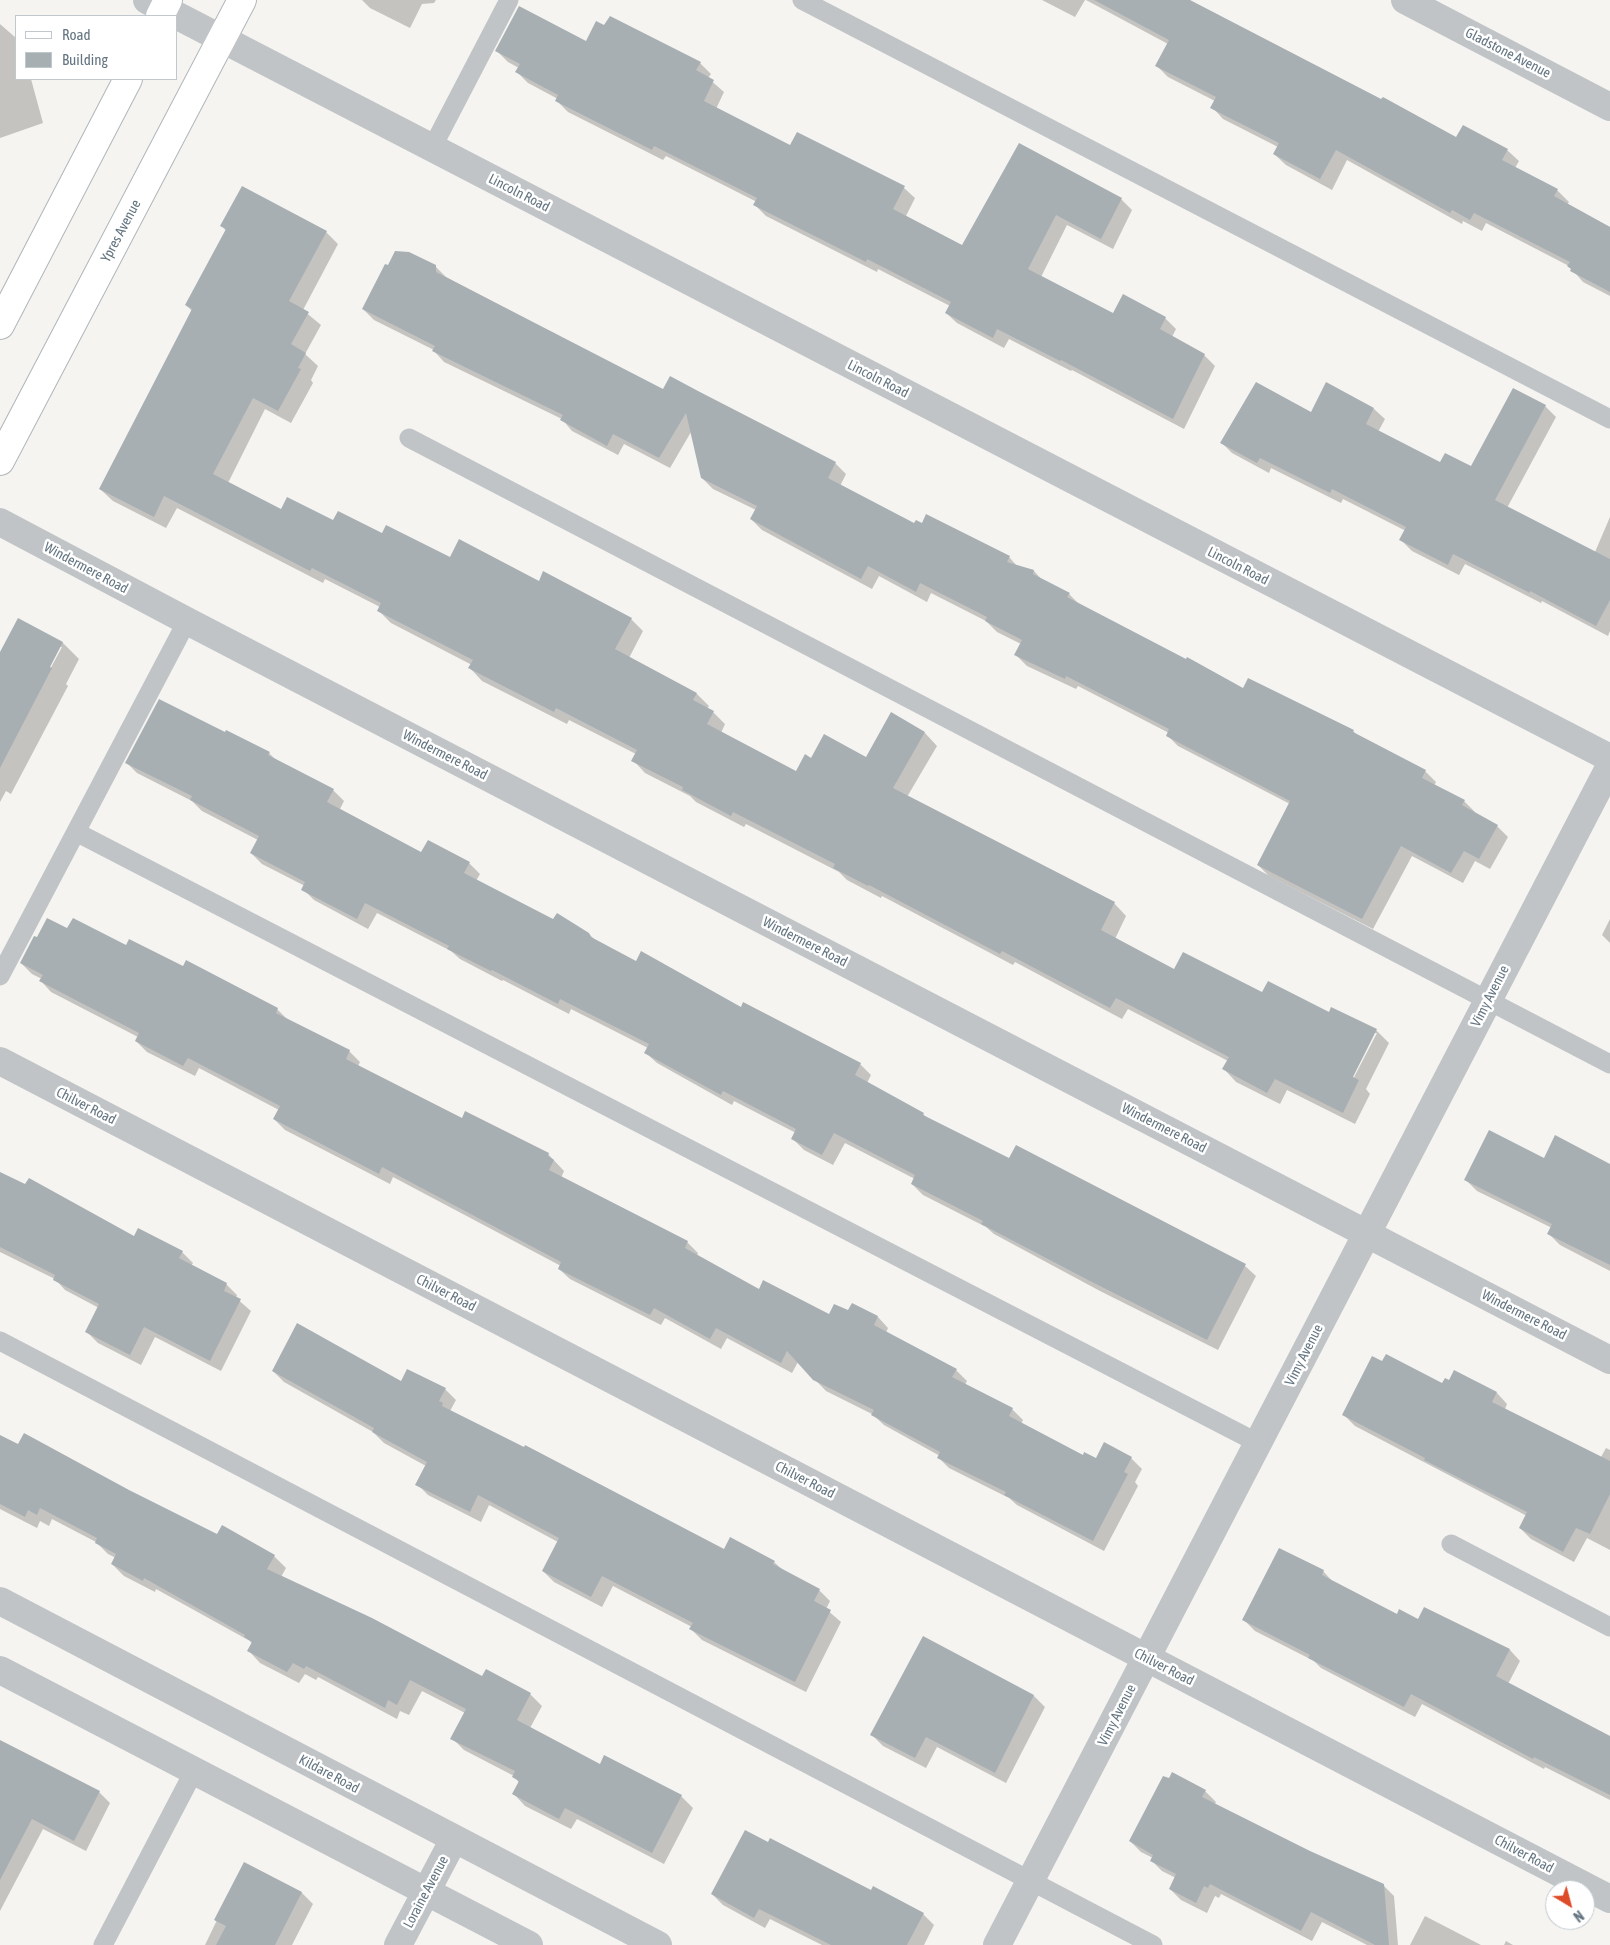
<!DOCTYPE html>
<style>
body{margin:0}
#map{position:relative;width:1610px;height:1945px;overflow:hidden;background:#f5f4f1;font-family:"Asap Condensed",sans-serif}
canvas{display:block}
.legend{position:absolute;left:15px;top:15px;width:162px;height:65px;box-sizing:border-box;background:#fff;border:1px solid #c1c8cd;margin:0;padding:6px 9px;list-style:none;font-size:15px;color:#647581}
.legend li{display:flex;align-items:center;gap:10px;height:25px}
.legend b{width:25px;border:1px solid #c1c8cd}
.north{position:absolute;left:1545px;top:1880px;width:50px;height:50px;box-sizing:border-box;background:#fff;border:1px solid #c1c8cd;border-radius:50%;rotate:143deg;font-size:14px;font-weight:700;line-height:20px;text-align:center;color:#647581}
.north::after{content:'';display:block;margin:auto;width:18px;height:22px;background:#dd4b28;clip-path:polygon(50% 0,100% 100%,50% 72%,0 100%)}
</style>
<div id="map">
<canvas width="1610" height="1945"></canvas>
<ul class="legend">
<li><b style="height:6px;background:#fff"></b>Road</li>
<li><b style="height:14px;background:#a7afb3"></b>Building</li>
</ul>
<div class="north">N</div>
</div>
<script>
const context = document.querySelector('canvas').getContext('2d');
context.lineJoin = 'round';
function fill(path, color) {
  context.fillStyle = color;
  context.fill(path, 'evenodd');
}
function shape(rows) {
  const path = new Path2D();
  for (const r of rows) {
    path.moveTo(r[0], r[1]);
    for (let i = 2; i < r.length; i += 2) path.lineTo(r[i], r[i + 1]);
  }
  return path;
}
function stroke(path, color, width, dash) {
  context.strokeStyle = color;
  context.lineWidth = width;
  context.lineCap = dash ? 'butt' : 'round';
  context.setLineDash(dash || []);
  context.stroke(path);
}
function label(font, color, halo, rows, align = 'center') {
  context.font = font + ' "Asap Condensed",sans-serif';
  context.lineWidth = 5;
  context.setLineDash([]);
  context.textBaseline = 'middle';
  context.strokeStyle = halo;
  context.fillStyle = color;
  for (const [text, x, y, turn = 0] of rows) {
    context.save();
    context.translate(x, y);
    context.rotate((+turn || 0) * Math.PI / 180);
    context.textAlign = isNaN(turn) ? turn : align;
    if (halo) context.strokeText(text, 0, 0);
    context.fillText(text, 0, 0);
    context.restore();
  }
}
const shadow = shape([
 [362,0,436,0,434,3,422,4,410,28,370,8],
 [1042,0,1085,0,1075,17],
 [1086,0,1187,0,1457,138,1507,150,1519,161,1515,168,1557,190,1569,202,1567,205,1610,227,1610,296,1583,282,1569,266,1486,223,1482,231,1463,221,1462,224,1347,160,1332,190,1286,165,1274,154,1278,147,1223,119,1212,107,1215,101,1168,77,1157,66,1168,44],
 [0,24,16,38,16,79,31,79,43,123,0,138],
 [587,43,700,63,711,74,708,78,724,92,716,109,791,147,904,188,915,198,906,216,963,246,1020,145,1121,199,1132,210,1113,249,1067,225,1041,277,1113,314,1165,318,1176,329,1172,337,1204,355,1215,366,1184,429,1072,370,1071,371,1009,339,1004,348,957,323,946,313,950,306,878,269,877,272,766,216,755,205,757,202,666,156,663,160,568,112,557,101,558,99,528,83,517,72,519,68,508,62,497,51],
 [222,226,326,232,338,244,303,310,321,325,305,354,318,366,311,380,313,383,291,423,265,409,228,483,281,511,383,534,450,559,539,582,631,619,643,631,629,658,697,694,709,706,707,709,713,712,725,724,721,733,797,773,812,759,866,758,891,714,925,733,937,746,907,797,1114,903,1126,916,1115,939,1175,970,1263,994,1329,1014,1332,1008,1376,1030,1389,1043,1366,1089,1370,1094,1355,1124,1287,1090,1280,1104,1236,1082,1224,1069,1228,1061,1128,1009,1122,1019,1015,962,1013,965,882,896,881,898,847,880,839,872,746,824,744,827,696,802,690,796,645,773,633,760,636,754,569,720,567,724,482,681,470,668,472,665,391,623,379,611,380,607,325,579,323,583,177,508,166,528,113,501,100,489,192,311,186,305,226,231],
 [1374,1033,1377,1033,1351,1083,1349,1082],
 [435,266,446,277,663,391,835,463,846,474,840,486,915,524,1009,557,1018,567,1034,571,1043,581,1069,594,1080,605,1243,690,1353,731,1358,736,1425,771,1436,782,1434,786,1464,801,1475,812,1474,813,1497,826,1508,837,1490,869,1475,861,1463,883,1412,856,1373,929,1269,876,1258,865,1290,804,1178,746,1167,735,1169,733,1078,686,1076,689,1027,666,1016,655,1021,644,997,632,986,621,931,593,927,602,879,576,872,589,762,530,751,519,756,510,713,489,702,478,691,432,670,468,624,444,618,455,572,431,562,419,444,362,434,351,434,350,374,320,363,309],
 [1545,406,1556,417,1507,508,1595,552,1610,517,1610,631,1608,636,1542,601,1541,603,1465,564,1459,575,1412,551,1401,540,1406,531,1343,499,1341,503,1271,468,1269,473,1232,453,1221,442,1311,413,1374,409,1385,419,1378,432,1441,463,1471,468],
 [18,620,63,643,79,659,66,684,68,686,11,794,6,791,0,802,0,654],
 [59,647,62,647,48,673,46,672],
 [227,731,269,753,277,761,333,790,344,801,340,809,422,853,469,863,480,874,476,881,554,921,589,934,597,942,637,962,860,1064,871,1075,867,1083,923,1114,928,1119,1010,1160,1245,1266,1256,1276,1218,1350,1100,1291,994,1234,986,1227,923,1195,912,1184,915,1179,845,1143,833,1165,804,1150,793,1139,796,1133,734,1101,732,1105,657,1063,646,1053,648,1048,571,1009,569,1014,503,980,502,981,460,959,451,951,377,913,368,929,314,900,303,889,305,886,262,864,251,853,258,840,202,811,192,801,137,773,127,763,226,734],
 [1610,919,1610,943,1602,935],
 [68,929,126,947,183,968,277,1009,288,1020,349,1051,360,1062,358,1066,463,1119,548,1154,564,1171,561,1178,687,1242,698,1253,697,1256,759,1290,829,1316,848,1312,878,1317,888,1328,886,1333,956,1370,967,1381,965,1385,1012,1409,1023,1420,1021,1424,1084,1456,1096,1459,1131,1458,1142,1469,1135,1482,1138,1486,1104,1551,1017,1505,1009,1498,949,1468,939,1458,940,1456,884,1425,872,1414,826,1391,798,1362,792,1373,727,1338,721,1349,665,1318,661,1325,570,1279,559,1269,561,1266,393,1177,390,1184,285,1130,274,1119,279,1110,199,1068,195,1076,147,1052,136,1041,138,1037,51,992,41,981,42,979,32,974,21,963],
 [1544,1159,1610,1168,1610,1271,1560,1245,1549,1234,1552,1228,1477,1191,1466,1180],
 [0,1177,135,1238,182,1252,193,1263,191,1266,226,1284,237,1295,236,1298,251,1311,221,1371,155,1337,141,1365,98,1343,87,1332,99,1308,65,1290,55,1279,0,1252],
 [273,1371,402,1383,445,1389,456,1400,450,1411,725,1551,774,1562,785,1572,819,1590,830,1601,826,1609,841,1622,806,1692,702,1640,691,1629,692,1627,613,1586,602,1607,554,1582,543,1571,558,1542,489,1505,481,1522,428,1495,417,1484,426,1466,384,1443,373,1432,284,1382],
 [1443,1385,1497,1393,1507,1404,1505,1409,1601,1457,1606,1448,1610,1450,1610,1550,1587,1538,1574,1562,1531,1539,1520,1528,1527,1516,1355,1426,1344,1415],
 [0,1437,129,1491,218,1536,274,1556,286,1568,281,1577,483,1677,486,1671,530,1694,542,1706,530,1728,600,1766,681,1796,693,1808,664,1864,577,1819,571,1829,525,1806,514,1794,519,1783,514,1776,464,1750,452,1738,465,1713,422,1691,409,1715,400,1711,397,1719,318,1677,316,1680,305,1674,299,1683,260,1663,249,1651,252,1644,250,1641,156,1589,155,1592,124,1576,112,1564,116,1558,108,1554,96,1542,52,1519,49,1526,40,1521,37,1528,0,1509],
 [1323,1571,1334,1583,1398,1615,1418,1620,1424,1609,1510,1650,1520,1661,1508,1684,1610,1737,1610,1800,1545,1767,1544,1769,1422,1704,1415,1717,1321,1668,1314,1661,1255,1631,1244,1620],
 [923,1638,1034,1696,1045,1707,1006,1783,937,1747,926,1768,883,1746,872,1735],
 [0,1741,99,1792,110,1803,86,1851,43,1829,0,1911],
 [1205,1791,1216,1802,1215,1804,1310,1852,1383,1885,1394,1896,1398,1945,1367,1945,1322,1922,1312,1941,1221,1894,1219,1898,1215,1896,1207,1913,1181,1900,1170,1889,1176,1878,1162,1871,1151,1860,1153,1858,1141,1852,1130,1841],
 [244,1864,302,1893,313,1904,292,1945,205,1945],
 [872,1892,923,1914,934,1925,924,1945,822,1945,770,1919,765,1928,723,1905,712,1894],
 [1425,1916,1481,1945,1410,1945],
 [1506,1941,1513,1945,1504,1945]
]);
const building = shape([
 [1094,0,1190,0,1381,99,1383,97,1456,137,1463,125,1508,149,1502,160,1558,189,1554,196,1610,227,1610,292,1570,271,1571,269,1567,266,1570,262,1474,213,1470,220,1452,210,1450,213,1336,150,1320,179,1273,154,1279,143,1210,108,1216,97,1155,66,1169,40],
 [519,6,586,41,596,21,604,25,610,16,701,62,696,70,714,80,704,101,790,145,797,132,905,186,893,209,962,245,1019,143,1122,198,1101,239,1056,215,1028,269,1113,313,1123,294,1166,317,1160,329,1205,354,1173,419,1061,360,1060,361,997,329,993,338,945,313,951,302,867,259,866,262,753,205,757,198,654,146,652,150,555,101,558,95,515,72,520,64,495,51],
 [242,186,327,231,289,301,309,312,291,344,306,353,298,368,301,369,278,411,253,398,213,474,281,509,287,497,333,520,338,511,382,533,386,525,450,557,459,539,539,581,543,571,632,618,615,649,697,693,693,700,714,711,707,724,796,771,805,754,811,758,824,734,866,757,891,712,925,732,893,788,1115,902,1101,930,1174,969,1183,952,1262,992,1268,981,1329,1012,1331,1007,1377,1029,1353,1077,1359,1080,1343,1113,1275,1079,1267,1093,1222,1069,1229,1057,1116,998,1110,1008,1002,951,1000,954,869,885,868,886,833,868,835,864,733,812,731,816,682,790,683,787,631,761,637,750,556,708,554,712,468,668,473,660,377,611,381,603,312,568,310,571,164,496,154,517,99,489,192,309,185,305,226,229,220,226],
 [395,251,409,252,436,265,436,272,663,389,670,376,698,391,836,462,828,478,914,523,916,520,922,523,926,514,1010,556,1007,562,1034,570,1033,574,1070,593,1067,597,1186,659,1187,657,1243,688,1248,678,1354,730,1353,732,1426,770,1422,778,1465,800,1462,805,1498,825,1479,859,1464,851,1451,873,1401,846,1362,919,1257,865,1290,801,1166,736,1169,729,1066,676,1065,679,1014,655,1022,640,985,621,987,617,920,583,916,592,868,566,861,579,750,519,757,506,701,478,686,413,659,458,613,434,607,446,560,420,563,415,432,351,435,346,362,309,385,264,388,265],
 [1256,382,1311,412,1326,382,1374,408,1366,424,1440,462,1445,453,1471,466,1513,388,1546,405,1495,500,1610,559,1610,600,1596,626,1530,591,1530,593,1453,554,1448,565,1399,540,1406,527,1332,489,1330,493,1260,458,1257,463,1220,443],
 [18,618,63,642,50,667,52,668,0,768,0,652],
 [159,699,225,732,226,730,270,752,268,755,334,789,327,802,421,852,428,840,470,862,464,873,553,919,557,913,589,933,591,937,636,961,641,951,741,1007,743,1002,861,1063,855,1075,924,1113,923,1115,1009,1158,1016,1145,1246,1264,1207,1340,1088,1280,981,1224,983,1221,911,1184,915,1175,834,1133,822,1155,791,1139,796,1129,723,1091,721,1095,644,1053,649,1044,560,999,558,1004,492,970,491,971,447,949,449,946,365,903,357,919,301,890,305,882,250,853,259,836,190,800,192,796,125,763],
 [47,918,67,928,73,918,126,945,129,939,183,966,186,960,278,1008,276,1013,350,1050,346,1059,462,1118,465,1111,549,1153,548,1156,554,1160,549,1170,688,1241,685,1248,759,1289,763,1280,829,1314,834,1304,848,1310,852,1303,878,1316,874,1325,957,1369,952,1377,1013,1408,1009,1416,1083,1455,1084,1452,1096,1458,1104,1442,1132,1457,1124,1472,1128,1474,1093,1541,1004,1495,1006,1492,937,1458,940,1452,871,1415,874,1410,813,1380,787,1351,781,1363,716,1328,710,1339,654,1308,650,1315,558,1269,561,1262,382,1167,379,1174,273,1119,280,1106,188,1058,183,1066,135,1041,139,1033,39,981,43,975,20,963,34,936,37,937],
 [1489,1130,1544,1158,1555,1135,1610,1164,1610,1265,1547,1234,1552,1224,1464,1180],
 [0,1172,25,1184,29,1178,134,1236,138,1228,183,1251,179,1258,227,1283,224,1291,241,1299,210,1361,144,1327,130,1355,85,1332,99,1304,53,1280,55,1275,0,1247],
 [297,1323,401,1381,407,1369,446,1388,439,1401,443,1403,442,1406,524,1447,525,1445,724,1549,730,1537,775,1561,773,1564,820,1589,814,1601,831,1610,795,1682,689,1629,693,1623,602,1576,591,1597,542,1571,559,1538,478,1495,470,1512,415,1485,427,1462,372,1432,374,1428,272,1371],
 [1386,1354,1442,1383,1445,1378,1449,1380,1454,1370,1497,1392,1492,1402,1610,1461,1610,1494,1590,1534,1576,1528,1563,1552,1519,1528,1527,1512,1465,1481,1424,1460,1425,1458,1342,1415,1372,1356,1382,1361],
 [24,1433,129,1490,217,1534,222,1525,275,1555,267,1569,372,1618,482,1676,486,1669,531,1693,517,1720,600,1764,604,1755,682,1795,652,1853,565,1808,559,1819,512,1794,519,1781,512,1777,515,1771,450,1739,466,1709,410,1680,397,1705,388,1700,385,1708,306,1666,304,1669,293,1663,287,1672,247,1651,252,1642,244,1637,245,1635,144,1578,143,1581,111,1564,116,1554,95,1543,97,1538,40,1508,37,1515,28,1510,25,1517,0,1504,0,1435,18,1444],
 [1279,1548,1324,1570,1322,1575,1397,1614,1399,1609,1418,1619,1424,1607,1510,1649,1496,1676,1610,1736,1610,1795,1534,1757,1533,1759,1411,1694,1404,1707,1308,1658,1310,1655,1242,1620],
 [923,1636,1034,1695,995,1773,926,1737,915,1758,870,1735],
 [0,1740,100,1791,74,1841,32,1819,0,1880],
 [1172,1772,1206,1790,1202,1797,1310,1851,1384,1884,1389,1945,1375,1945,1311,1912,1301,1931,1210,1884,1208,1888,1204,1886,1196,1903,1169,1889,1176,1874,1150,1861,1153,1855,1129,1841,1163,1776,1169,1778],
 [745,1830,768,1842,770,1838,871,1890,873,1886,924,1913,907,1945,831,1945,759,1909,754,1918,711,1894],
 [244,1862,302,1892,275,1945,216,1945,226,1926,214,1920]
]);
const lane = shape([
 [802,0,1610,419],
 [432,148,509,0],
 [409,438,1610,1064],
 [76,832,1258,1443],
 [0,976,187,621],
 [0,1341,1153,1945],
 [1451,1544,1610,1627],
 [103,1945,194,1771]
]);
const street = shape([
 [147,0,1610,758],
 [1405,0,1610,107],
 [0,522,187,621,1610,1360],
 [0,1061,1610,1899],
 [0,1601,658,1945],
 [0,1670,529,1945],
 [398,1945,454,1839],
 [997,1945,1610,766]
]);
const secondary = shape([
 [160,16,168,0],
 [0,325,128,79],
 [0,461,242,0]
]);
const streetNames = [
 ["Gladstone Avenue",1508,53,27],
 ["Lincoln Road",519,193,27],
 ["Ypres Avenue",121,231,-62],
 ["Lincoln Road",878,379,27],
 ["Lincoln Road",1238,566,27],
 ["Windermere Road",86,568,28],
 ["Windermere Road",445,755,27],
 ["Windermere Road",805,942,27],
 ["Vimy Avenue",1490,996,-63],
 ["Chilver Road",86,1106,27],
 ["Windermere Road",1164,1128,27],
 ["Chilver Road",446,1293,27],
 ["Windermere Road",1524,1315,27],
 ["Vimy Avenue",1304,1355,-63],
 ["Chilver Road",805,1480,27],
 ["Chilver Road",1164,1667,27],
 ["Vimy Avenue",1117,1715,-63],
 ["Kildare Road",329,1774,28],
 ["Chilver Road",1524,1854,28],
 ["Loraine Avenue",426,1892,-62]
];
fill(shadow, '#0003');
fill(building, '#a7afb3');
stroke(secondary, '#b0b6ba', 30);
stroke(lane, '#c0c4c7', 19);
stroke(street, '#c0c4c7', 28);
stroke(secondary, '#fff', 28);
label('14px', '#647581', '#fff', streetNames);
</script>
